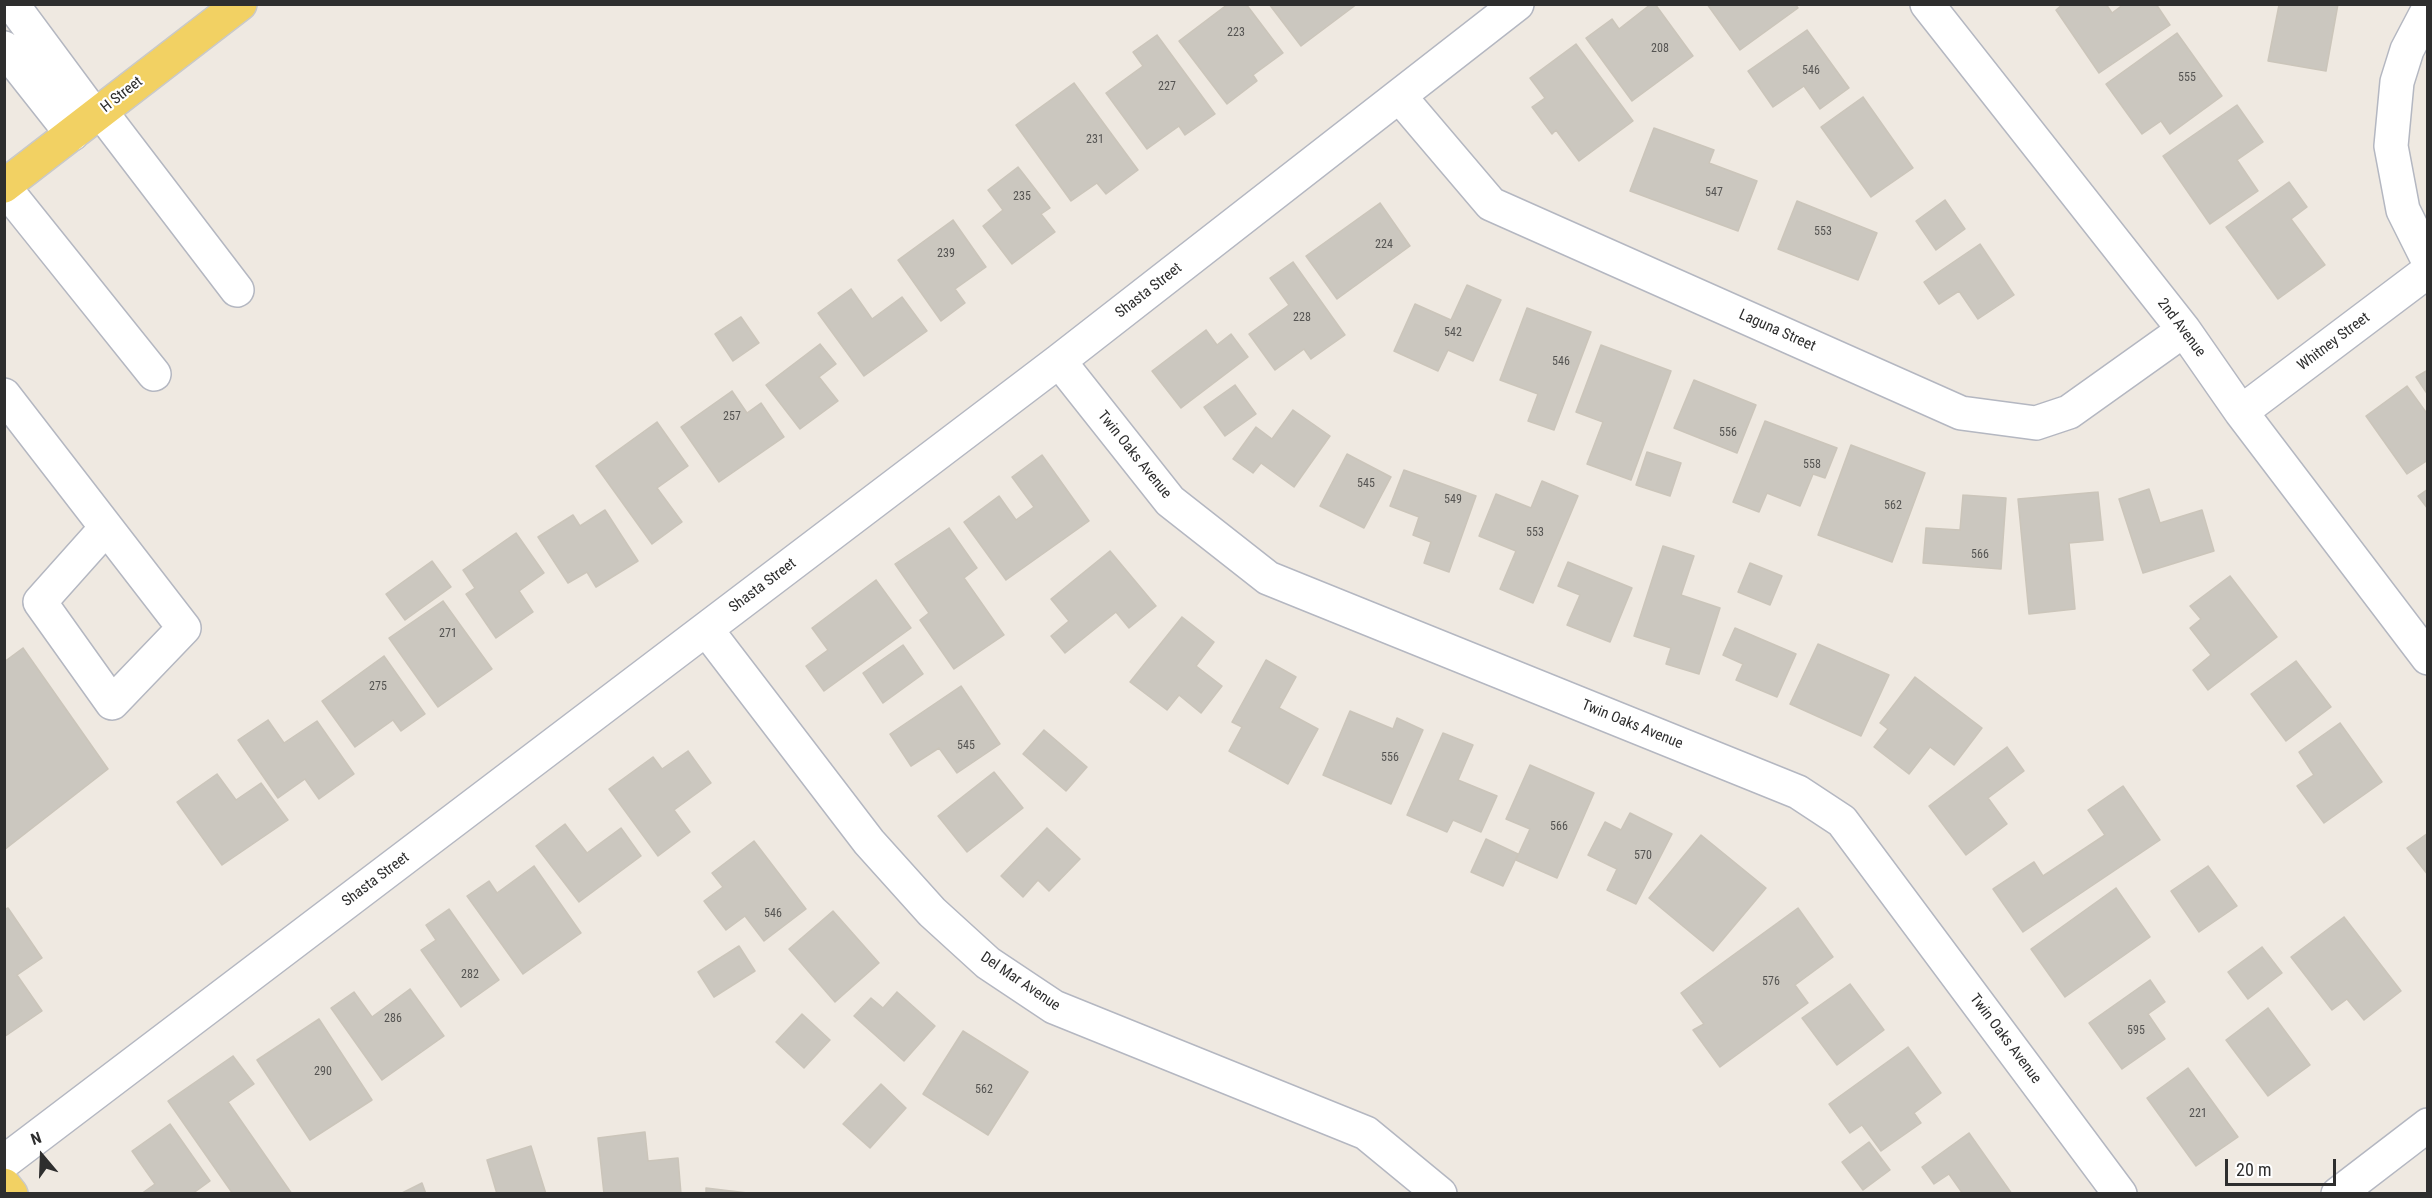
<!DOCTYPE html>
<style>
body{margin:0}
#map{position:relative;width:2432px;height:1198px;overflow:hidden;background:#efe9e1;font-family:"Roboto Condensed",sans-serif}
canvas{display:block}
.frame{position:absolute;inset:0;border:6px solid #2e2e2e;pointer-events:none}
.north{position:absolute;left:12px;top:1126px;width:60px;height:60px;-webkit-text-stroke:4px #fff;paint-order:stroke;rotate:341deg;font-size:16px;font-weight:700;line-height:24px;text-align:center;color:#2e2e2e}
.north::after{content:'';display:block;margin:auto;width:21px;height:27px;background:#2e2e2e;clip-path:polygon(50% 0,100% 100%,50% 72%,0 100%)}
.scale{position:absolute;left:2225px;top:1159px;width:111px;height:27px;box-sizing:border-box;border:3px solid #2e2e2e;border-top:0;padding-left:8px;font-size:18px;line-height:21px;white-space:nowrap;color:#2e2e2e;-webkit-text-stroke:4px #fff;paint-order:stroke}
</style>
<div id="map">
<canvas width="2432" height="1198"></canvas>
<div class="frame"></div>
<div class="north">N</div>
<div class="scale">20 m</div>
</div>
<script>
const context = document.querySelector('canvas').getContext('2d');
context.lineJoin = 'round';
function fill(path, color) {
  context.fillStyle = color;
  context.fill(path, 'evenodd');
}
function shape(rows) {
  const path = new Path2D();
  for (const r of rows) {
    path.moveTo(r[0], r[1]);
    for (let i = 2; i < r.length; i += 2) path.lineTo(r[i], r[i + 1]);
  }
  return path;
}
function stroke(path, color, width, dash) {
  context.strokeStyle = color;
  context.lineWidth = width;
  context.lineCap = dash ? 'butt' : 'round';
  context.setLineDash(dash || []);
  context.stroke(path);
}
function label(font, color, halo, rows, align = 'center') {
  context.font = font + ' "Roboto Condensed",sans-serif';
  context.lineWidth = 4.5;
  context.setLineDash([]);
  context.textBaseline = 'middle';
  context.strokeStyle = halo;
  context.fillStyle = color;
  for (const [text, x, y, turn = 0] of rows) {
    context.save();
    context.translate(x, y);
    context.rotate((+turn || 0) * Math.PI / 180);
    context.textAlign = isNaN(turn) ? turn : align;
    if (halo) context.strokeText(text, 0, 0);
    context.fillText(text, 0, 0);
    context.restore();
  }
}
const building = shape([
 [1228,4,1246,4,1283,53,1253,75,1257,81,1227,104,1179,41,1228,4],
 [1269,4,1357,4,1301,46,1269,4],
 [1651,4,1655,4,1693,56,1632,101,1586,38,1612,19,1619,29,1651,4],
 [1707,4,1795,4,1798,8,1740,50,1707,4],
 [2063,4,2106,4,2112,13,2124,4,2156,4,2170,25,2099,73,2056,10,2063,4],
 [2291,4,2338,4,2326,71,2268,61,2279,5,2291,4],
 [1807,30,1849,88,1820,109,1804,86,1773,107,1748,71,1807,30],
 [2177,33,2222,96,2170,134,2161,121,2142,134,2106,84,2177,33],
 [1157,35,1215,114,1185,135,1179,126,1147,149,1106,93,1143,66,1133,52,1157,35],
 [1576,44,1633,121,1579,161,1556,130,1552,134,1532,107,1545,98,1530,78,1576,44],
 [1074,83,1138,170,1106,194,1097,183,1071,201,1016,125,1074,83],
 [1863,97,1913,168,1871,197,1821,127,1863,97],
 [2237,105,2263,142,2237,160,2258,191,2210,224,2163,156,2237,105],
 [1654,128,1714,150,1709,163,1757,181,1738,231,1630,191,1654,128],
 [1018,167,1050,208,1041,214,1055,232,1012,264,983,226,1003,210,988,190,1018,167],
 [2289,182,2307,207,2291,219,2325,265,2278,299,2226,227,2289,182],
 [1945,200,1965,229,1936,250,1916,221,1945,200],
 [1797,201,1877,233,1858,280,1778,249,1797,201],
 [1380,203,1410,246,1337,299,1306,256,1380,203],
 [953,220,986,267,955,289,965,303,941,321,898,260,953,220],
 [1980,244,2014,295,1978,319,1959,291,1939,304,1924,282,1980,244],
 [1293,262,1345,335,1311,359,1304,349,1275,370,1249,334,1289,305,1270,278,1293,262],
 [1467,285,1501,300,1473,361,1448,350,1438,371,1394,351,1415,304,1451,320,1467,285],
 [851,289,872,319,902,297,927,331,864,376,818,313,851,289],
 [1527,308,1591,332,1554,430,1528,421,1538,394,1500,380,1527,308],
 [741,317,759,343,733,361,715,334,741,317],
 [1206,330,1217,345,1231,334,1248,357,1181,408,1152,371,1206,330],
 [820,344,836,364,819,377,838,401,800,429,766,385,820,344],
 [1601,345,1671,371,1631,480,1587,464,1603,422,1576,412,1601,345],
 [2428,370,2428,395,2416,377,2428,370],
 [1694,380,1756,405,1737,453,1674,428,1694,380],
 [1235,385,1256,414,1225,436,1204,407,1235,385],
 [2407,386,2428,415,2428,460,2407,474,2366,416,2407,386],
 [732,391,747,413,761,403,784,437,719,482,681,427,732,391],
 [1293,410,1330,436,1294,487,1261,463,1253,473,1233,459,1256,427,1272,439,1293,410],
 [1765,421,1837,448,1825,478,1813,474,1800,506,1767,493,1759,512,1733,502,1765,421],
 [657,422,688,466,657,488,682,522,652,544,596,466,657,422],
 [1851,445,1925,473,1892,562,1818,535,1851,445],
 [1647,452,1681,463,1670,496,1636,485,1647,452],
 [1347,454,1391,477,1364,528,1320,506,1347,454],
 [1042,455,1089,521,1006,580,964,522,999,496,1016,520,1034,507,1012,477,1042,455],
 [1404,470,1476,496,1449,572,1424,563,1431,542,1413,535,1419,517,1390,506,1404,470],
 [1542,481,1578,496,1533,603,1500,589,1516,551,1479,536,1496,494,1531,508,1542,481],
 [2149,489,2160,523,2202,510,2214,551,2143,573,2119,499,2149,489],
 [2428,489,2428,509,2418,496,2428,489],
 [2098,492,2103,540,2069,543,2075,609,2029,614,2018,499,2098,492],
 [1963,495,2006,498,2001,569,1923,563,1926,528,1960,530,1963,495],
 [605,510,638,561,596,587,587,572,568,583,538,537,573,515,580,526,605,510],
 [949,528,977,568,964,578,1004,635,954,669,920,620,929,613,895,564,949,528],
 [516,533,544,573,519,591,533,612,496,638,466,594,475,588,463,570,516,533],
 [1663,546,1694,556,1681,595,1720,608,1699,674,1666,664,1671,648,1634,636,1663,546],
 [1110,551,1156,606,1129,628,1116,612,1065,653,1051,636,1069,621,1051,599,1110,551],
 [432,561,451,587,405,620,386,594,432,561],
 [1568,562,1632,588,1610,642,1567,625,1580,595,1558,586,1568,562],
 [1750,563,1782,576,1770,605,1738,592,1750,563],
 [2230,576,2277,637,2208,690,2193,670,2211,655,2190,628,2201,619,2190,606,2230,576],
 [876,580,911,628,824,691,806,666,828,650,812,628,876,580],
 [443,601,492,669,438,707,389,638,443,601],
 [1182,617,1214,642,1196,666,1222,686,1201,713,1179,695,1167,710,1130,682,1182,617],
 [1735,628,1796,654,1777,697,1736,680,1743,664,1723,655,1735,628],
 [1818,644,1889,675,1861,736,1790,704,1818,644],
 [903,645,923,674,883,703,863,673,903,645],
 [23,648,108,769,4,850,4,662,23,648],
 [384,656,425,714,401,731,393,720,355,747,322,701,384,656],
 [1266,660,1296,677,1279,708,1318,729,1288,784,1229,751,1242,727,1232,722,1266,660],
 [2296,661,2331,707,2286,741,2251,694,2296,661],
 [1915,677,1982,728,1954,765,1930,747,1909,774,1874,747,1888,729,1880,723,1915,677],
 [961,686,1000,744,957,773,939,748,911,766,890,734,961,686],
 [1350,711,1393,729,1397,718,1423,730,1391,804,1323,775,1350,711],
 [268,720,284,743,317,721,354,774,319,799,305,779,278,798,238,740,268,720],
 [2340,723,2382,782,2324,823,2297,786,2314,775,2299,752,2340,723],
 [1044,730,1087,767,1066,791,1023,754,1044,730],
 [1443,733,1473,745,1458,780,1497,796,1481,832,1453,820,1447,832,1407,815,1443,733],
 [2007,747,2024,771,1988,798,2007,824,1966,855,1929,806,2007,747],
 [688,751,711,783,674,810,690,832,658,856,609,789,653,757,662,769,688,751],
 [1530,765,1594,793,1557,878,1516,860,1530,829,1506,819,1530,765],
 [994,772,1023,808,967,852,938,816,994,772],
 [217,774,236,800,261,783,288,820,222,865,177,802,217,774],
 [2123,786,2160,840,2023,932,1993,889,2034,862,2043,876,2105,835,2088,810,2123,786],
 [1630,813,1672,834,1636,904,1607,890,1617,869,1588,855,1605,822,1621,830,1630,813],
 [565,824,587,853,621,828,641,856,579,902,536,846,565,824],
 [1047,828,1080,859,1049,891,1038,880,1023,897,1001,876,1047,828],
 [2428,833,2428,875,2407,848,2428,833],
 [1701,835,1766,888,1713,951,1649,898,1701,835],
 [1486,839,1518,854,1503,886,1471,872,1486,839],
 [754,841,806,909,764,941,745,916,726,930,704,901,723,887,712,873,754,841],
 [534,866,581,933,523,974,467,896,489,881,497,893,534,866],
 [2208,866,2237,906,2199,932,2171,891,2208,866],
 [2116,888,2150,937,2065,997,2031,949,2116,888],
 [8,908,42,958,17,975,42,1011,4,1037,4,910,8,908],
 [1798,908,1833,957,1795,985,1808,1003,1720,1067,1693,1030,1704,1024,1681,993,1798,908],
 [449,909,499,980,461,1007,421,950,436,940,426,925,449,909],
 [833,911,879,963,835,1002,789,949,833,911],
 [2344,917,2401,991,2364,1020,2347,999,2332,1010,2291,957,2344,917],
 [739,946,755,971,714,997,698,972,739,946],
 [2262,947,2282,973,2248,999,2228,972,2262,947],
 [2150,980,2165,1002,2148,1014,2165,1039,2122,1069,2089,1023,2150,980],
 [1850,984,1884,1030,1837,1065,1802,1018,1850,984],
 [410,989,444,1036,382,1080,331,1008,354,992,372,1017,410,989],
 [897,992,935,1026,904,1061,854,1016,871,998,883,1008,897,992],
 [2268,1008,2310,1065,2268,1096,2226,1040,2268,1008],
 [802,1014,830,1040,804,1068,776,1042,802,1014],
 [319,1019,372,1100,310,1140,257,1060,319,1019],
 [963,1031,1028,1072,988,1135,923,1094,963,1031],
 [1908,1047,1941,1093,1914,1113,1921,1123,1881,1151,1862,1125,1850,1133,1829,1104,1908,1047],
 [233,1056,254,1084,228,1102,292,1194,233,1194,168,1101,233,1056],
 [2188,1068,2238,1137,2196,1166,2147,1098,2188,1068],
 [881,1084,906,1108,870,1148,843,1124,881,1084],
 [170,1124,210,1181,192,1194,141,1194,155,1184,132,1151,170,1124],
 [645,1132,648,1161,678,1158,681,1194,604,1194,598,1138,645,1132],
 [1969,1133,2012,1194,1963,1194,1949,1174,1934,1184,1922,1167,1969,1133],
 [1869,1142,1890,1170,1863,1190,1842,1162,1869,1142],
 [531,1146,546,1194,497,1194,487,1160,531,1146],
 [422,1183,426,1194,400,1194,422,1183],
 [706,1188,756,1194,706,1194,706,1188]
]);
const minor = shape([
 [12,4,95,116],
 [1927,4,2184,330,2241,412,2428,658],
 [2428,10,2407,50,2397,82,2391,146,2403,210,2428,260],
 [4,48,72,134],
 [1400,97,1491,204,1961,413,2036,423,2069,412,2184,330],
 [101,112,237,290],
 [4,187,154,374],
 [1059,361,1170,501,1268,578,1798,792,1842,821,2120,1194],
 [4,395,184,628,112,703,40,602,106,528],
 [2241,412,2428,271],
 [706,629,869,842,932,912,988,963,1054,1007,1366,1133,1440,1194],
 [4,1162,1059,361,1517,4],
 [2338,1194,2428,1125]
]);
const major = shape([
 [4,186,240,4],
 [4,1185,11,1194]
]);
const numberNames = [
 ["223",1236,33],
 ["208",1660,49],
 ["546",1811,71],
 ["555",2187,78],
 ["227",1167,87],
 ["231",1095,140],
 ["547",1714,193],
 ["235",1022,197],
 ["553",1823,232],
 ["224",1384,245],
 ["239",946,254],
 ["228",1302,318],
 ["542",1453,333],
 ["546",1561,362],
 ["257",732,417],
 ["556",1728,433],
 ["558",1812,465],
 ["545",1366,484],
 ["549",1453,500],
 ["562",1893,506],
 ["553",1535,533],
 ["566",1980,555],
 ["271",448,634],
 ["275",378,687],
 ["545",966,746],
 ["556",1390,758],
 ["566",1559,827],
 ["570",1643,856],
 ["546",773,914],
 ["282",470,975],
 ["576",1771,982],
 ["286",393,1019],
 ["595",2136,1031],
 ["290",323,1072],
 ["562",984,1090],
 ["221",2198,1114]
];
const streetNames = [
 ["H Street",122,95,-38],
 ["Shasta Street",1149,291,-38],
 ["2nd Avenue",2181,328,53],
 ["Laguna Street",1777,331,24],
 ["Whitney Street",2334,342,-37],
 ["Twin Oaks Avenue",1134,455,51],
 ["Shasta Street",763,586,-37],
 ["Twin Oaks Avenue",1632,725,22],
 ["Shasta Street",376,880,-37],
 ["Del Mar Avenue",1020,982,34],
 ["Twin Oaks Avenue",2005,1039,53]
];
fill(building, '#cbc7bf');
stroke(building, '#cbc5ba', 1.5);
stroke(minor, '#b4b7c1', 36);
stroke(major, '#c9c9c9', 36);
stroke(minor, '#fff', 33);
stroke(major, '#f2d163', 33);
label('12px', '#555452', null, numberNames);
label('15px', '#2e2e2e', '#fff', streetNames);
</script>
